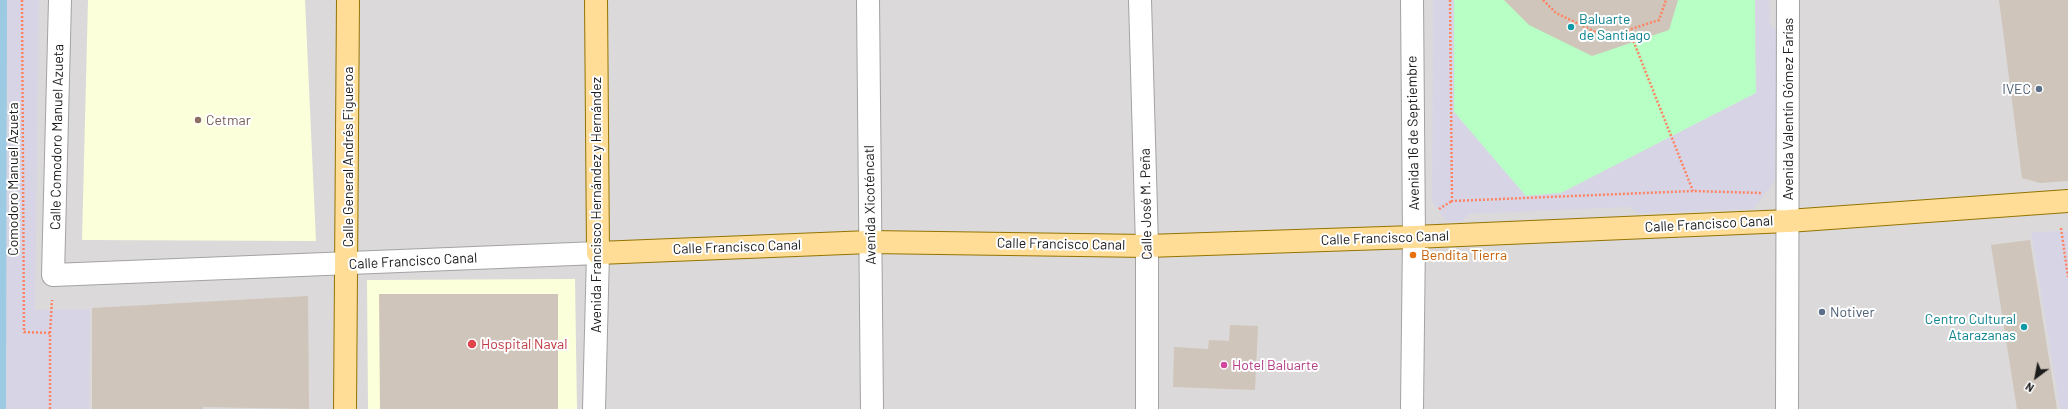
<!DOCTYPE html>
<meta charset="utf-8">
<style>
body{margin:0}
#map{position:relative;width:2068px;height:409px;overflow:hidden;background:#efece1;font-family:Barlow,sans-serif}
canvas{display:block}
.north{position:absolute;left:2016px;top:357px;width:40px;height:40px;-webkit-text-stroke:3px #fff;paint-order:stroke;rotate:212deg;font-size:11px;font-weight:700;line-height:16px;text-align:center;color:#1c1c1c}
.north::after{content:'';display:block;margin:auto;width:14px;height:18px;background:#1c1c1c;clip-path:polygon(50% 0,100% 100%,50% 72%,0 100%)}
</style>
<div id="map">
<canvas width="2068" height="409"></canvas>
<div class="north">N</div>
</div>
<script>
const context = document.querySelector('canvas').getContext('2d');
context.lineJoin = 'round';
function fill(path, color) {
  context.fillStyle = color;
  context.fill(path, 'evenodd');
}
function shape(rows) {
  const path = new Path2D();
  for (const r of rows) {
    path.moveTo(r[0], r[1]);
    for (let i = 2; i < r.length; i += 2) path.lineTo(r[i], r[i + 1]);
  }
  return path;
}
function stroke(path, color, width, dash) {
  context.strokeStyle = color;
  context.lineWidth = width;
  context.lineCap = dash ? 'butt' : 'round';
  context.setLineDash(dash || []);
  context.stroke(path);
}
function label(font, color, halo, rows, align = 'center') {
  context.font = font + ' Barlow,sans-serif';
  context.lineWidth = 4;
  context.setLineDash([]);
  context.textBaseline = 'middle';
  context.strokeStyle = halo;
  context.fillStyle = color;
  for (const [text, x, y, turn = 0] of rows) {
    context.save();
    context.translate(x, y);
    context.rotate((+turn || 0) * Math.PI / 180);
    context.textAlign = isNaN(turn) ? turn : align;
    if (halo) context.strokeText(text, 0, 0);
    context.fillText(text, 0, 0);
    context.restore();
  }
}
const residential = shape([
 [0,0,2068,0,2068,409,0,409]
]);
const education = shape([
 [88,0,305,0,316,241,82,240],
 [575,279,577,409,368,409,367,280]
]);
const park = shape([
 [1454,0,1504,0,1668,30,1678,0,1755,0,1756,93,1561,193,1525,196,1454,112]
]);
const plaza = shape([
 [7,0,39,0,35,310,90,309,89,409,6,409],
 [1433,0,1454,0,1454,112,1526,196,1561,193,1756,93,1755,0,1769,0,1770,25,1778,32,1775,181,1753,209,1638,213,1630,207,1469,214,1461,222,1445,220,1432,201],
 [2068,231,2068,409,2060,409,2031,232]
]);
const water = shape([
 [0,0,7,0,6,409,0,409]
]);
const building = shape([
 [1504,0,1678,0,1669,30,1592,56,1529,25],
 [1999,0,2068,0,2068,181,2040,183,2022,178],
 [2030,240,2057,409,2017,409,1991,245],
 [379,294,558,294,558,409,380,409],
 [308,296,309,409,203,407,203,409,92,409,92,308],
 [1230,325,1258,326,1255,390,1173,387,1174,347,1208,349,1209,340,1229,341]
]);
const path = shape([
 [22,0,24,332,50,333],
 [1450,0,1452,201,1693,191,1762,193],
 [1543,0,1556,13,1606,37,1659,20,1666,0],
 [1629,30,1693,191],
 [1439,209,1452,201],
 [2061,228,2068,277],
 [50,409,50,333,52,300]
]);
const minor = shape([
 [60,0,53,275,598,253,594,409],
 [868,0,872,409],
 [1140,0,1147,246,1147,409],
 [1412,0,1414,237,1412,409],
 [1787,409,1788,0]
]);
const major = shape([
 [596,0,598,253,870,242,1147,246,1414,237,1788,221,2068,201],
 [345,409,348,0]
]);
const markers = [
 [1571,27,4,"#0f9aa8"],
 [2039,89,4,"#5c6f8a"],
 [198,120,4,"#8d6e63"],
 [1413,255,4,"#e8710a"],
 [1822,312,4,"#5c6f8a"],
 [2024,327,4,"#0f9aa8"],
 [472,344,5,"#e0444e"],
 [1224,365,4,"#d1479c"]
];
const cultureNames = [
 ["Baluarte",1579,19],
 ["de Santiago",1579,35],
 ["Centro Cultural",2016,319,"right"],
 ["Atarazanas",2016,335,"right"]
];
const serviceNames = [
 ["IVEC",2031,89],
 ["Notiver",1830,312,"left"]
];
const streetNames = [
 ["Avenida Valentín Gómez Farías",1788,109,-90],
 ["Avenida 16 de Septiembre",1413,133,-91],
 ["Calle Comodoro Manuel Azueta",57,137,-89],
 ["Calle General Andrés Figueroa",348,157,-90],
 ["Comodoro Manuel Azueta",13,179,-90],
 ["Calle José M. Peña",1146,204,-91],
 ["Avenida Francisco Hernández y Hernández",596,205,-90],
 ["Avenida Xicoténcatl",870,205,-91],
 ["Calle Francisco Canal",1709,224,-3],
 ["Calle Francisco Canal",1385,238,-2],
 ["Calle Francisco Canal",1061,244,1],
 ["Calle Francisco Canal",737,247,-2],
 ["Calle Francisco Canal",413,261,-3]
];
const educationNames = [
 ["Cetmar",206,120]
];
const foodNames = [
 ["Bendita Tierra",1421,255]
];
const healthNames = [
 ["Hospital Naval",481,344]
];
const hotelNames = [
 ["Hotel Baluarte",1232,365]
];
fill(residential, '#dbd9d9');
fill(education, '#fbffda');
fill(park, '#b8ffc5');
fill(plaza, '#d7d5e5');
fill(water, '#9ccae2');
fill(building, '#cfc5ba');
stroke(minor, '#a3a3a3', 24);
stroke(major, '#957400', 24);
stroke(path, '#ff8362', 2.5, [2, 2]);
stroke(minor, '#fff', 22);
stroke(major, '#ffdd96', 22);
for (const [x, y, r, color] of markers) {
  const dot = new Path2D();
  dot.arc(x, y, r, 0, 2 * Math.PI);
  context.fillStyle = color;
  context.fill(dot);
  stroke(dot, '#fff', 1.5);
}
label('14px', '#0d838f', '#fff', cultureNames, 'left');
label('14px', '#4e5e75', '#fff', serviceNames, 'right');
label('14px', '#1c1c1c', '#fff', streetNames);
label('14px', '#785e54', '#fff', educationNames, 'left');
label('14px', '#c56008', '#fff', foodNames, 'left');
label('14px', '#be3a42', '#fff', healthNames, 'left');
label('14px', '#b23c85', '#fff', hotelNames, 'left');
</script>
